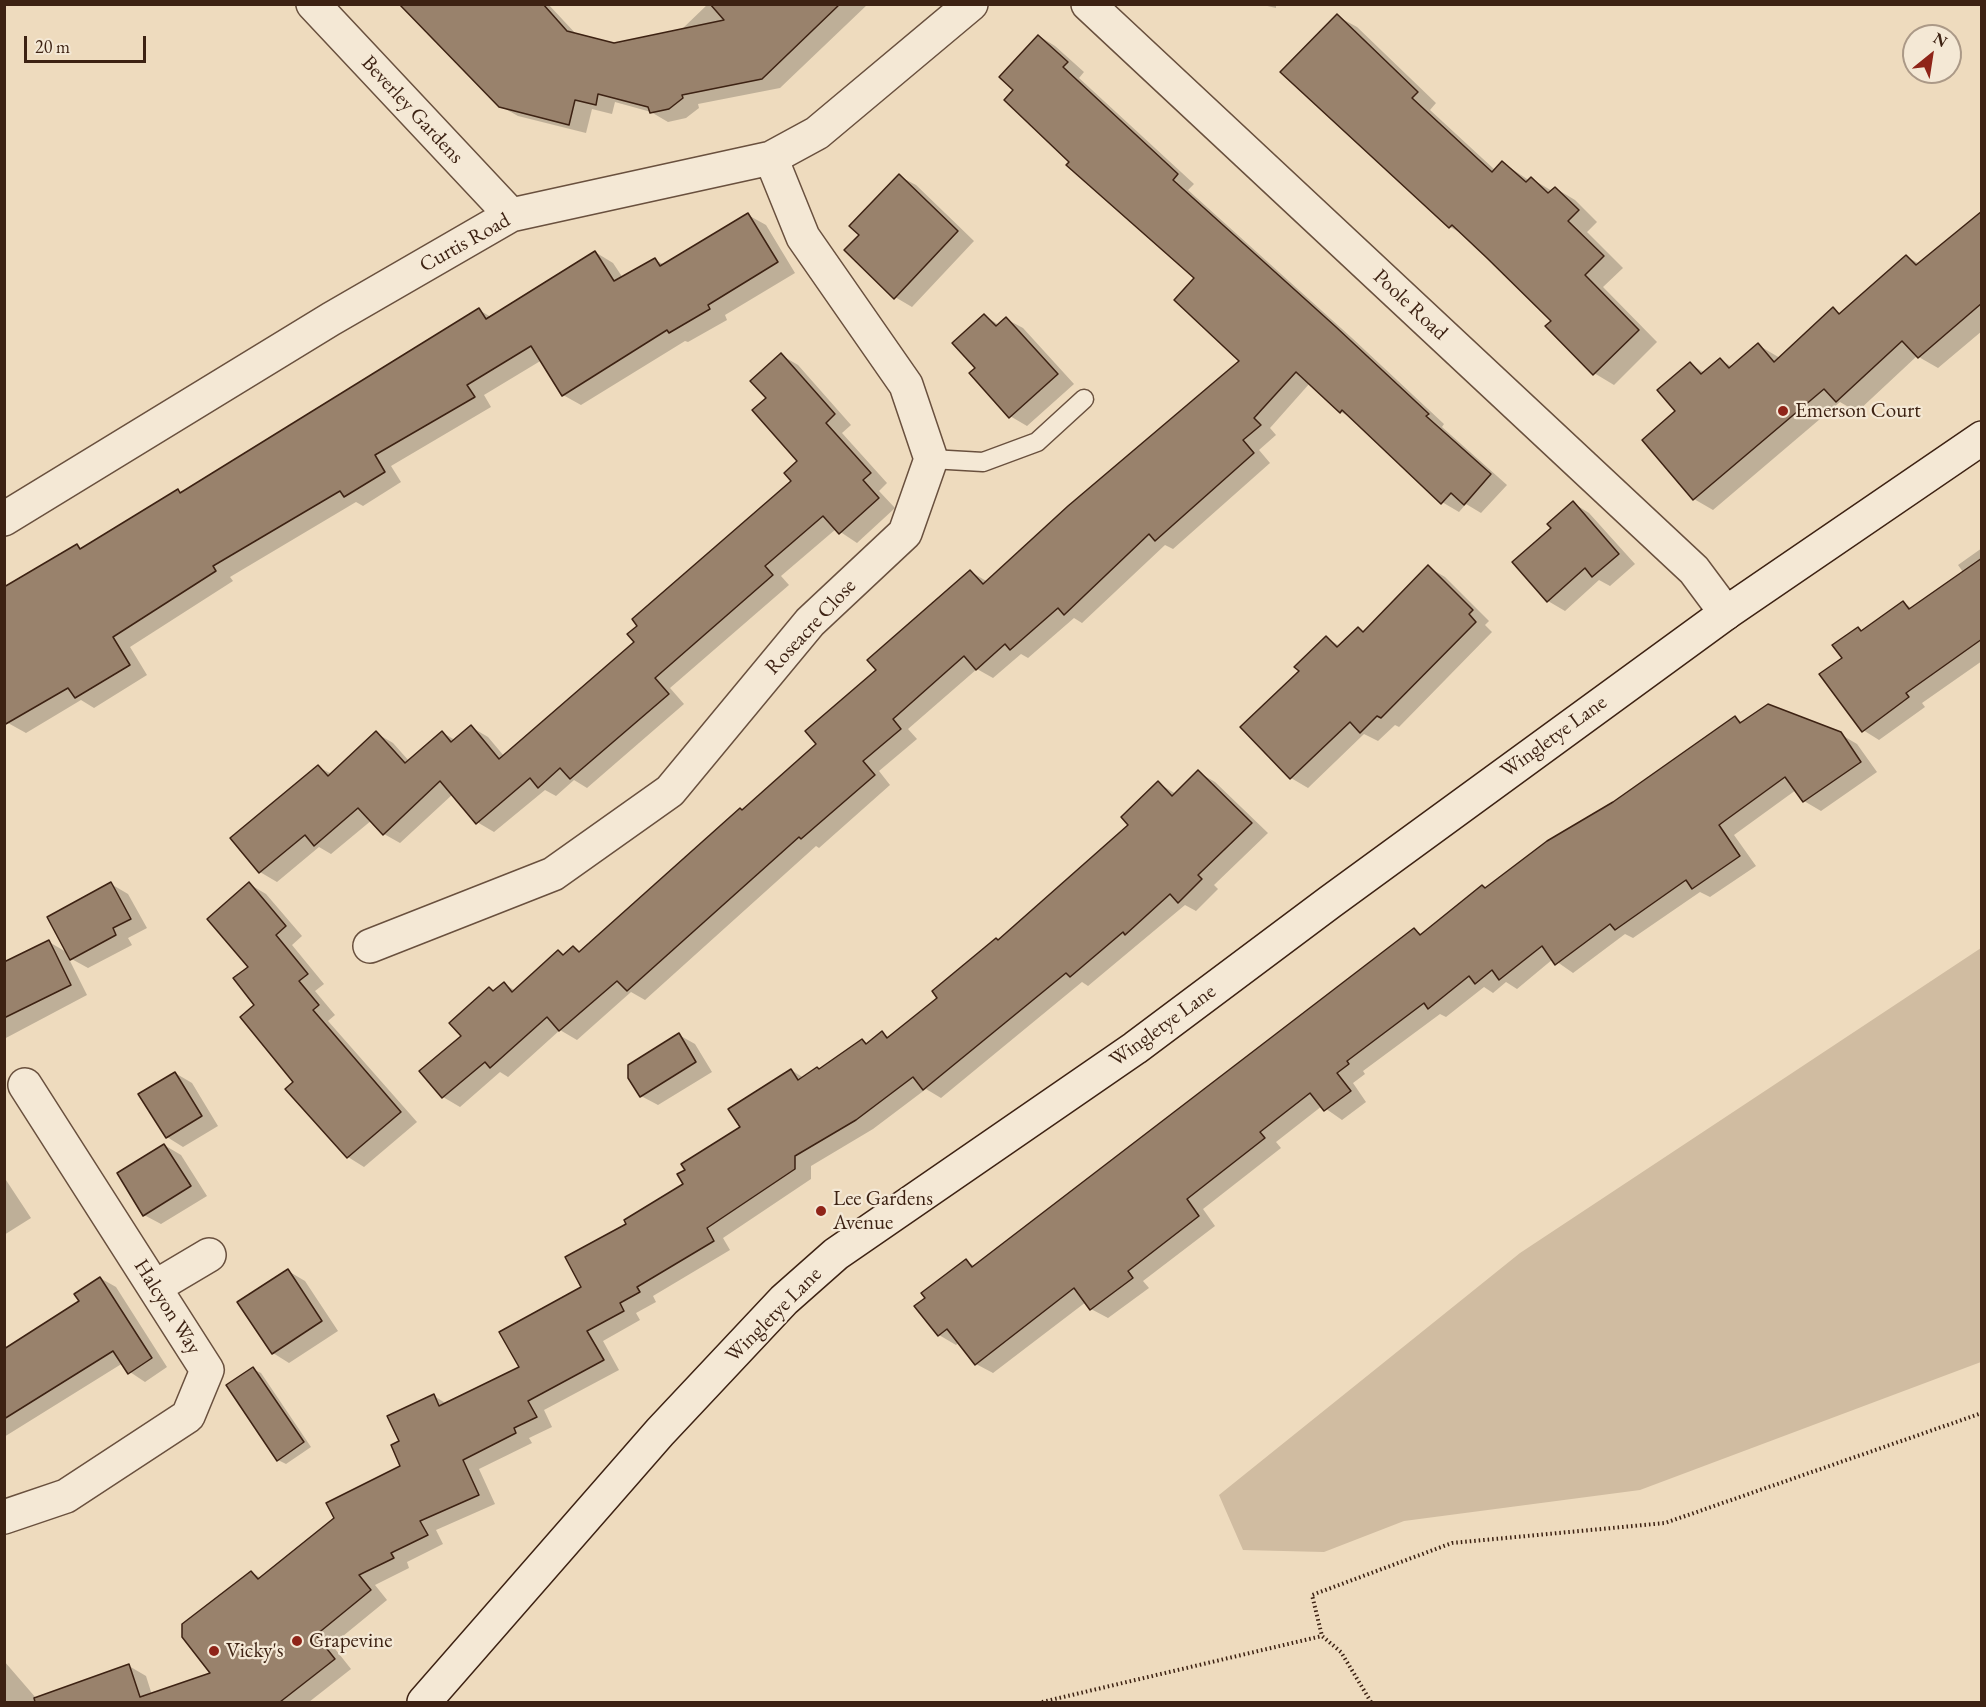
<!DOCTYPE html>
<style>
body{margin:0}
#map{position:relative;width:1986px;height:1707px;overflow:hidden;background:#eedbbe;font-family:"EB Garamond",serif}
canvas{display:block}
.frame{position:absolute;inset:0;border:6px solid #3d2213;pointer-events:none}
.north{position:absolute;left:1902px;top:24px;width:60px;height:60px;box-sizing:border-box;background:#f4e8d5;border:2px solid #ab9987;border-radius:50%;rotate:30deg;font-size:16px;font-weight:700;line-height:24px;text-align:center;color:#3d2213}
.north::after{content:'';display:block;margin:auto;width:21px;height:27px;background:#8f2418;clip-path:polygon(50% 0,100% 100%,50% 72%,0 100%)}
.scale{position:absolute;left:24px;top:36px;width:122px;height:27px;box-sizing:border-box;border:3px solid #3d2213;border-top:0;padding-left:8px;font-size:18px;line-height:21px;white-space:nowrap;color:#3d2213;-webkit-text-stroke:4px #f4e8d5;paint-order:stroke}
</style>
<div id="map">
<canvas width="1986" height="1707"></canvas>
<div class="frame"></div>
<div class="north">N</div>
<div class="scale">20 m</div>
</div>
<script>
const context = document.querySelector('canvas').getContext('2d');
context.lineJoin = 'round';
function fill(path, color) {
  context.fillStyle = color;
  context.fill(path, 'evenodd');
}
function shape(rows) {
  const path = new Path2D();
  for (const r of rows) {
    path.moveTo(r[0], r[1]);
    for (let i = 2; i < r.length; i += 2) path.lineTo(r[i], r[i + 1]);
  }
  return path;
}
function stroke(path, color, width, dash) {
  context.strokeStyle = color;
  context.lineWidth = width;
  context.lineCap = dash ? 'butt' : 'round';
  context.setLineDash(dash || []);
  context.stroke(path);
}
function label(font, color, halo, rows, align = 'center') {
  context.font = font + ' "EB Garamond",serif';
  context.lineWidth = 4.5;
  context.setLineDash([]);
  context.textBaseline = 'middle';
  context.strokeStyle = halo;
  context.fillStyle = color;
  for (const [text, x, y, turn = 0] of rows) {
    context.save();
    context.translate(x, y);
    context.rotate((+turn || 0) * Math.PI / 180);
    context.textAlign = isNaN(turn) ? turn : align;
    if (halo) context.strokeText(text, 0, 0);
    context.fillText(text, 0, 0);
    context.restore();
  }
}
const green = shape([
 [1981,948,1981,1362,1640,1490,1404,1521,1324,1552,1243,1550,1219,1495,1520,1253]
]);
const shadow = shape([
 [404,4,548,4,577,35,614,44,681,30,708,4,868,4,780,88,698,104,699,108,686,118,668,122,651,112,615,102,612,114,592,109,586,133,518,116,500,106],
 [1259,4,1276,4,1276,8],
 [1337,16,1357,27,1436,103,1430,110,1495,170,1503,163,1530,181,1532,179,1552,191,1555,188,1575,200,1597,222,1587,232,1623,268,1603,287,1657,342,1614,385,1594,373,1553,321,1463,234,1450,227],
 [1039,36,1055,46,1084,72,1079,78,1194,184,1188,190,1352,338,1444,424,1442,427,1507,485,1481,513,1466,504,1459,512,1442,502,1355,420,1341,412,1310,383,1270,428,1276,435,1259,450,1270,463,1173,549,1165,545,1082,623,1074,618,1028,658,1021,654,993,678,977,669,908,729,917,739,879,771,890,785,819,848,816,846,645,1000,631,992,577,1040,560,1030,508,1077,500,1072,460,1107,443,1097,463,1036,489,989,495,992,504,984,516,991,559,952,564,955,574,947,581,952,818,744,879,670,971,572,988,582,1242,361,1197,278,1071,161,1016,90],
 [899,176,916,185,974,241,912,307,895,297,861,235],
 [1982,213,1982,331,1938,368,1917,356,1857,412,1840,402,1713,510,1694,499,1677,411,1690,364,1705,373,1720,360,1733,367,1758,345,1780,358,1833,309,1841,314,1907,257,1920,264],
 [748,215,766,225,795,273,725,315,727,320,688,342,685,341,581,405,563,395,542,360,484,395,491,407,391,466,401,482,363,506,356,502,230,577,233,581,130,647,147,675,94,708,81,700,26,733,8,723,4,716,77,546,82,549,178,490,183,493,479,310,491,317,595,252,613,263,623,278,655,260,665,265],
 [985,316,999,325,1006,319,1023,328,1074,384,1027,426,1010,416,977,368],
 [781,355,798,365,851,425,842,433,887,483,879,491,895,508,857,543,836,529,781,576,789,585,670,688,684,704,587,788,574,780,556,796,545,790,494,832,477,822,453,794,400,843,384,834,372,820,331,854,319,847,277,882,260,872,232,838,318,767,332,774,376,733,393,743,409,761,443,733,455,740,471,727,488,737,504,756,636,642,793,481,799,461,768,398],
 [1573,503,1589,513,1635,564,1610,586,1599,580,1565,611,1548,601,1514,563,1553,528],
 [1982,548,1982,661,1922,703,1925,707,1879,740,1863,730,1844,658,1858,629,1863,631,1904,603,1913,609,1963,572,1958,565],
 [1428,567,1445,577,1489,621,1485,625,1492,632,1399,727,1395,725,1378,741,1364,734,1308,788,1291,778,1301,671,1326,638,1340,646,1358,629,1364,632],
 [1735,718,1744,723,1840,734,1857,744,1877,772,1821,811,1804,801,1796,790,1734,835,1756,866,1710,897,1700,892,1633,938,1625,934,1573,973,1553,959,1517,989,1506,982,1493,993,1484,987,1446,1017,1440,1014,1363,1071,1365,1074,1353,1083,1366,1102,1342,1120,1322,1106,1276,1142,1281,1148,1203,1209,1215,1226,1143,1281,1149,1288,1108,1318,1091,1309,1086,1302,993,1373,976,1364,959,1342,956,1345,939,1335,966,1261,975,1266,1415,930,1423,935],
 [1198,772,1215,782,1268,833,1214,885,1218,889,1196,911,1185,905,1088,986,1082,982,941,1098,926,1089,873,1129,811,1166,811,1179,723,1238,730,1250,653,1296,656,1302,636,1313,640,1320,603,1341,619,1370,544,1410,552,1427,529,1438,532,1443,479,1469,495,1504,436,1530,443,1544,407,1562,409,1568,375,1585,387,1600,332,1645,351,1669,309,1702,4,1702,4,1661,36,1698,129,1666,146,1676,152,1695,212,1673,251,1572,261,1578,402,1467,401,1442,434,1396,447,1404,521,1368,628,1225,685,1185,742,1128,791,1070,804,1078,820,1070,862,1040,868,1044,882,1033,890,1038,939,998,1130,825,1158,783,1176,794],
 [111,884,128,894,147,928,128,938,132,945,88,968,68,957,87,995,4,1039,4,964,49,942,68,953],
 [249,884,266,894,302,936,292,945,324,984,315,991,335,1015,328,1021,417,1122,364,1167,348,1157,296,1082,256,1005,250,967],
 [679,1035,695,1044,712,1072,658,1105,641,1096],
 [175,1073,192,1083,218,1126,183,1147,167,1137],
 [164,1145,181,1155,207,1196,161,1224,144,1215],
 [4,1177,31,1218,4,1235],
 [288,1271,305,1281,338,1331,289,1363,273,1353],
 [100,1278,116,1287,167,1367,145,1382,130,1372,123,1363,4,1437,4,1352,81,1302],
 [253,1369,261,1373,311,1447,286,1464,278,1460]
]);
const building = shape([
 [399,4,543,4,567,31,614,43,724,20,710,4,840,4,762,79,682,95,683,98,669,109,650,113,648,107,598,94,596,105,575,100,569,125,499,107,399,4],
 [1337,14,1418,92,1412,98,1492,172,1502,161,1526,182,1531,177,1548,193,1555,187,1579,210,1568,221,1604,256,1585,275,1639,330,1593,375,1545,326,1551,321,1487,258,1452,225,1449,228,1280,72,1337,14],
 [1038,35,1068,62,1063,67,1178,174,1173,180,1336,327,1429,414,1426,416,1491,474,1464,505,1451,493,1441,504,1342,410,1340,413,1296,372,1254,418,1261,425,1243,440,1254,453,1155,541,1149,534,1064,615,1058,608,1010,650,1005,644,976,670,964,656,893,719,901,729,863,761,875,775,801,839,799,837,627,991,617,981,559,1031,547,1017,490,1068,485,1062,442,1098,419,1071,461,1036,449,1023,489,987,493,991,504,982,512,992,558,950,563,955,573,946,579,952,740,808,742,810,816,744,805,731,876,670,867,660,970,570,983,584,1068,506,1239,361,1174,300,1194,278,1066,165,1069,162,1004,100,1013,90,999,77,1038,35],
 [899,174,958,231,894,299,844,250,859,235,849,226,899,174],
 [1982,211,1982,303,1918,358,1902,341,1836,402,1824,389,1693,500,1642,440,1675,411,1657,390,1690,362,1701,374,1720,358,1729,368,1758,343,1774,362,1833,307,1839,314,1906,255,1916,265,1982,211],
 [748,213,778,262,708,305,710,309,669,333,667,330,562,396,531,346,467,385,475,397,375,455,385,472,344,497,340,491,213,566,216,571,113,637,130,665,75,698,68,688,4,725,4,587,77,544,80,549,178,489,180,493,479,308,486,319,595,251,614,281,655,258,660,266,748,213],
 [984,314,996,326,1006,317,1058,374,1009,418,969,373,975,368,952,343,984,314],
 [781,353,835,414,826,423,871,473,863,480,879,498,839,534,823,516,765,566,773,575,655,678,669,694,570,779,560,768,538,788,530,778,476,824,440,781,383,835,358,808,314,846,305,835,259,873,230,838,318,765,328,776,376,731,405,763,442,731,451,742,471,725,499,759,634,642,627,634,637,626,632,619,791,481,784,473,797,461,752,410,766,398,750,381,781,353],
 [1573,501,1619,554,1592,577,1585,568,1547,602,1512,562,1551,528,1547,524,1573,501],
 [1982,558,1982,639,1906,693,1909,697,1862,732,1819,674,1842,658,1832,645,1858,627,1861,631,1903,601,1909,609,1982,558],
 [1428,565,1473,610,1469,614,1476,622,1381,718,1377,716,1360,733,1350,722,1290,779,1240,727,1299,671,1294,667,1326,636,1337,647,1358,627,1363,632,1428,565],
 [1768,704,1841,732,1861,762,1803,802,1785,777,1719,825,1740,856,1692,889,1686,880,1615,930,1610,924,1555,965,1542,946,1499,980,1492,970,1475,984,1469,976,1428,1009,1424,1003,1347,1061,1349,1064,1337,1073,1351,1091,1324,1111,1310,1093,1260,1132,1265,1138,1187,1199,1199,1216,1128,1271,1133,1278,1090,1310,1074,1288,975,1365,947,1329,938,1336,914,1306,925,1298,921,1293,966,1259,972,1267,1414,928,1420,935,1482,885,1485,888,1547,841,1613,802,1735,716,1740,723,1768,704],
 [1198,770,1252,823,1198,875,1202,879,1178,903,1170,894,1125,935,1123,932,1070,977,1066,973,923,1090,913,1077,856,1120,795,1156,795,1169,707,1228,714,1241,637,1287,640,1292,620,1303,624,1311,587,1331,604,1360,528,1401,537,1417,514,1428,516,1433,463,1460,479,1495,420,1521,428,1535,391,1553,394,1558,359,1575,371,1590,316,1635,335,1659,280,1702,35,1702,34,1698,129,1664,140,1697,210,1673,182,1637,182,1624,251,1571,258,1579,334,1518,326,1503,400,1466,391,1445,399,1441,387,1416,434,1394,439,1406,519,1367,499,1332,581,1287,565,1257,626,1224,624,1220,683,1184,677,1174,685,1170,681,1164,740,1127,728,1109,791,1069,798,1080,817,1067,819,1069,862,1039,866,1044,882,1031,887,1038,937,998,932,991,996,938,998,940,1128,825,1121,817,1158,781,1172,796,1198,770],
 [111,882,131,919,113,928,116,935,70,960,47,917,111,882],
 [249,882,286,926,276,935,308,974,299,981,319,1005,313,1010,401,1112,347,1158,285,1089,293,1082,240,1017,254,1005,233,978,248,967,207,919,249,882],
 [49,940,71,985,4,1018,4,962,49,940],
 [679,1033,696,1062,640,1097,628,1078,628,1065,679,1033],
 [175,1072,202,1116,166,1138,138,1094,175,1072],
 [164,1144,191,1186,143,1216,117,1173,164,1144],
 [288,1269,322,1321,272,1354,237,1302,288,1269],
 [100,1277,152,1358,128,1374,113,1351,4,1419,4,1349,79,1301,74,1294,100,1277],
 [253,1367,304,1442,277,1461,226,1385,253,1367]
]);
const path = shape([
 [1042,1702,1322,1636],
 [1371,1702,1341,1652,1322,1636,1312,1595,1452,1543,1665,1523,1982,1413]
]);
const lane = shape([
 [931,459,983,462,1037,442,1084,399]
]);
const street = shape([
 [313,4,511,215],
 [1088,4,1694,570,1726,613],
 [4,519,331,319,511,215,771,158,817,133,971,4],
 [370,946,553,874,670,791,810,622,905,533,931,459,906,385,803,237,771,158],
 [155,1287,209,1255],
 [4,1517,66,1496,188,1416,207,1370,25,1085]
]);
const secondary = shape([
 [424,1702,660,1432,784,1300,836,1254,1135,1048,1330,902,1726,613,1982,438]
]);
const markers = [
 [1783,411,6,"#8f2418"],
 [821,1211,6,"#8f2418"],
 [297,1641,6,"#8f2418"],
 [214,1651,6,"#8f2418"]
];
const streetNames = [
 ["Beverley Gardens",412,110,47],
 ["Curtis Road",465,243,-29],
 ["Poole Road",1410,305,43],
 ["Roseacre Close",811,627,-47],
 ["Wingletye Lane",1554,737,-36],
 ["Wingletye Lane",1163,1026,-36],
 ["Halcyon Way",167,1307,58],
 ["Wingletye Lane",774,1315,-45]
];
const poiNames = [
 ["Emerson Court",1795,411],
 ["Lee Gardens",833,1199],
 ["Avenue",833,1223],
 ["Grapevine",309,1641],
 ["Vicky's",226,1651]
];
fill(green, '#d0bca1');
fill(shadow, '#0003');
fill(building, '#99826c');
stroke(building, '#3d2213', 1.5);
stroke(lane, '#69503e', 21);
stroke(street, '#69503e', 36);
stroke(secondary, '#3d2213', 36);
stroke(path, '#3d2213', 4, [1.5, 3]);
stroke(lane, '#f4e8d5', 18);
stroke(street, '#f4e8d5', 33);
stroke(secondary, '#f4e8d5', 33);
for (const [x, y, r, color] of markers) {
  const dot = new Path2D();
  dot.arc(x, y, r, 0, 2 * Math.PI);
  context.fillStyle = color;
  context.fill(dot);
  stroke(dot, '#f4e8d5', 2);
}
label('21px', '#3d2213', '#f4e8d5', streetNames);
label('21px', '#3d2213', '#f4e8d5', poiNames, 'left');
</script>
